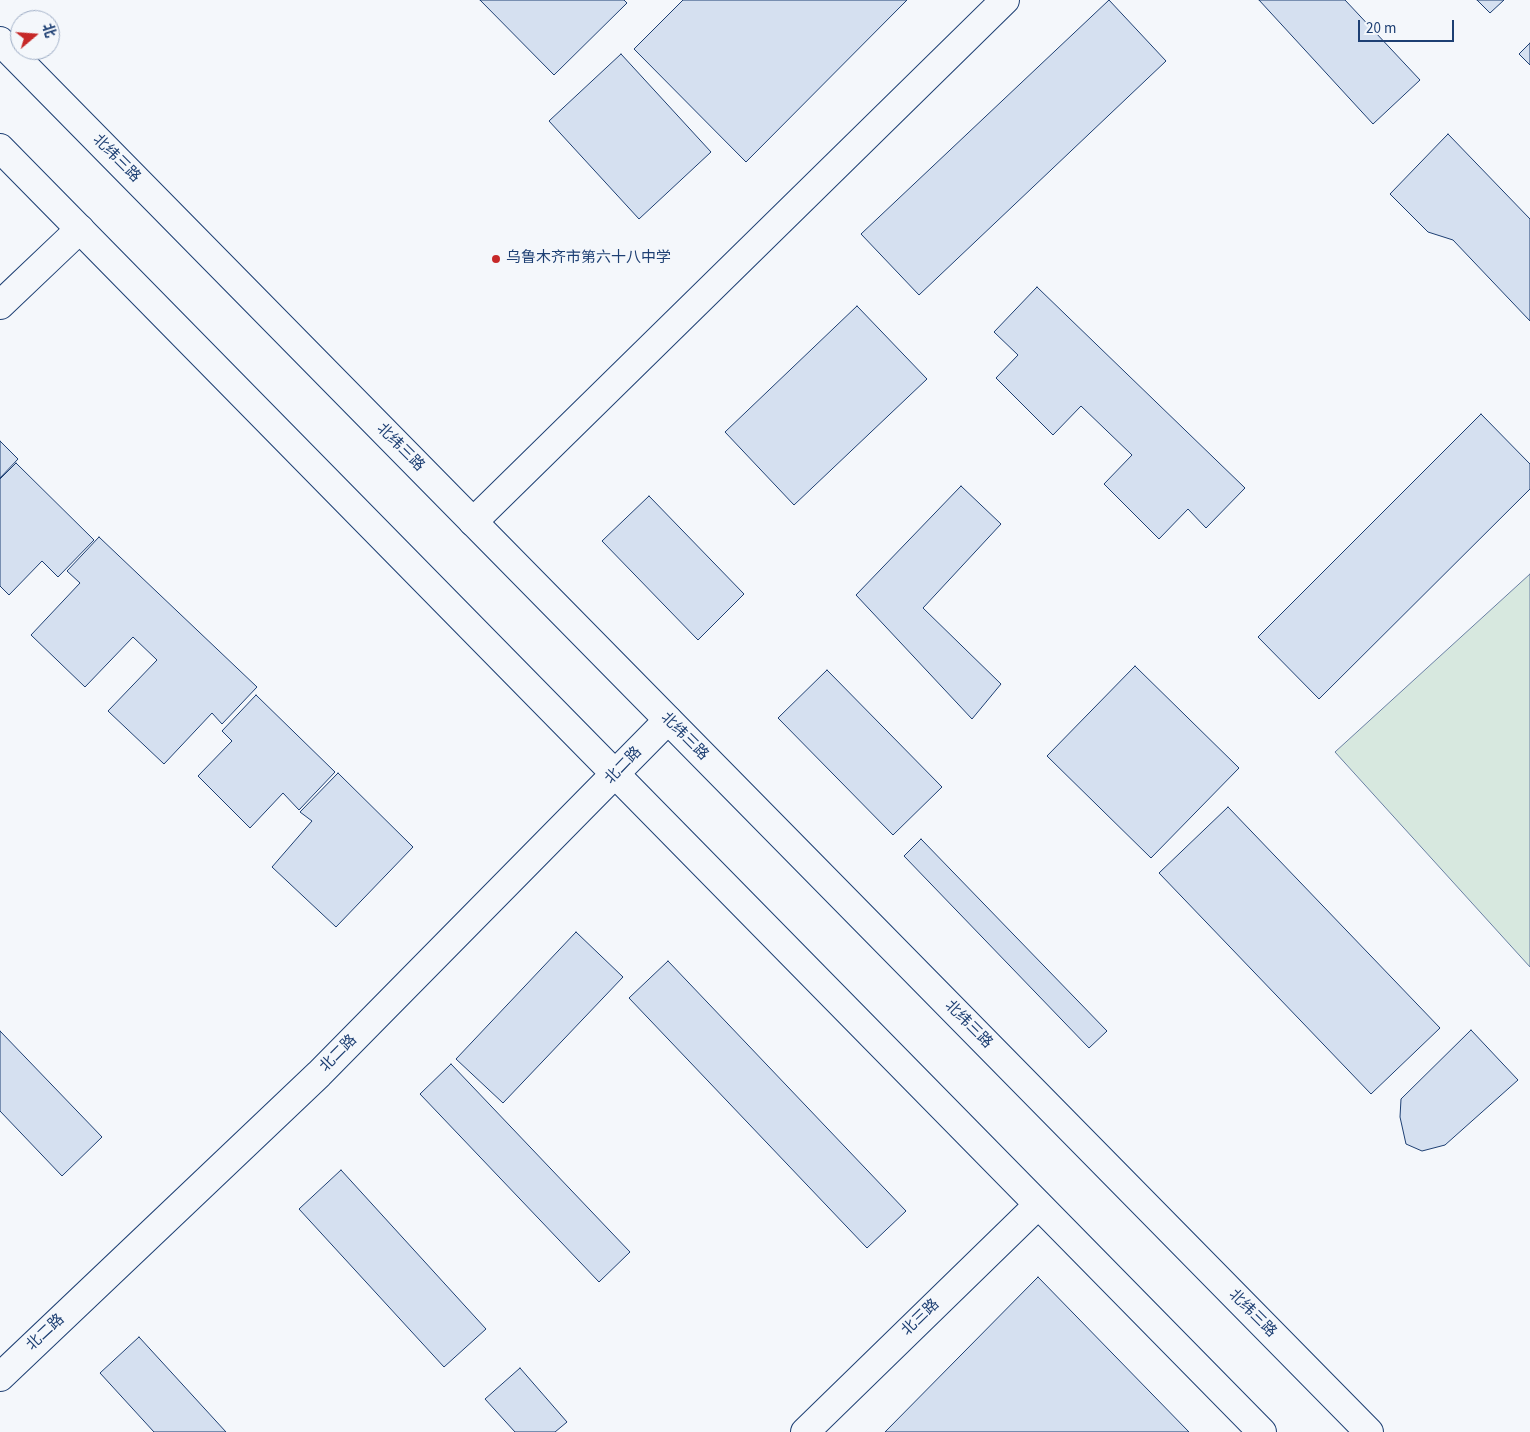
<!DOCTYPE html>
<meta charset="utf-8">
<style>
body{margin:0}
#map{position:relative;width:1530px;height:1432px;overflow:hidden;background:#f4f7fb;font-family:"Source Sans 3","Noto Sans SC",sans-serif}
canvas{display:block}
.north{position:absolute;left:10px;top:10px;width:50px;height:50px;box-sizing:border-box;background:#f4f7fb;border:1px solid #9eadc5;border-radius:50%;rotate:72deg;font-size:14px;font-weight:700;line-height:20px;text-align:center;color:#1d3f73}
.north::after{content:'';display:block;margin:auto;width:18px;height:22px;background:#c62828;clip-path:polygon(50% 0,100% 100%,50% 72%,0 100%)}
.scale{position:absolute;left:1358px;top:20px;width:96px;height:22px;box-sizing:border-box;border:2px solid #1d3f73;border-top:0;padding-left:6px;font-size:15px;line-height:18px;white-space:nowrap;color:#1d3f73;-webkit-text-stroke:4px #f4f7fb;paint-order:stroke}
</style>
<div id="map">
<canvas width="1530" height="1432"></canvas>
<div class="north">北</div>
<div class="scale">20 m</div>
</div>
<script>
const context = document.querySelector('canvas').getContext('2d');
context.lineJoin = 'round';
function fill(path, color) {
  context.fillStyle = color;
  context.fill(path, 'evenodd');
}
function shape(rows) {
  const path = new Path2D();
  for (const r of rows) {
    path.moveTo(r[0], r[1]);
    for (let i = 2; i < r.length; i += 2) path.lineTo(r[i], r[i + 1]);
  }
  return path;
}
function stroke(path, color, width, dash) {
  context.strokeStyle = color;
  context.lineWidth = width;
  context.lineCap = dash ? 'butt' : 'round';
  context.setLineDash(dash || []);
  context.stroke(path);
}
function label(font, color, halo, rows, align = 'center') {
  context.font = font + ' "Source Sans 3","Noto Sans SC",sans-serif';
  context.lineWidth = 4;
  context.setLineDash([]);
  context.textBaseline = 'middle';
  context.strokeStyle = halo;
  context.fillStyle = color;
  for (const [text, x, y, turn = 0] of rows) {
    context.save();
    context.translate(x, y);
    context.rotate((+turn || 0) * Math.PI / 180);
    context.textAlign = isNaN(turn) ? turn : align;
    if (halo) context.strokeText(text, 0, 0);
    context.fillText(text, 0, 0);
    context.restore();
  }
}
const green = shape([
 [1530,574,1530,967,1335,752,1530,574]
]);
const building = shape([
 [480,0,624,0,627,3,554,75,480,0],
 [683,0,907,0,746,162,634,49,683,0],
 [1109,0,1166,61,919,295,861,234,1109,0],
 [1259,0,1345,0,1420,80,1373,124,1259,0],
 [1477,0,1504,0,1490,13,1477,0],
 [1530,43,1530,65,1519,54,1530,43],
 [621,54,711,152,639,219,549,121,621,54],
 [1448,134,1530,219,1530,321,1453,240,1428,232,1390,194,1448,134],
 [1037,287,1245,488,1206,528,1188,509,1159,539,1104,484,1132,455,1081,406,1053,435,996,378,1018,355,994,332,1037,287],
 [857,306,927,379,794,505,725,432,857,306],
 [1481,414,1530,464,1530,489,1319,699,1258,637,1481,414],
 [0,441,18,459,0,478,0,441],
 [16,463,94,540,58,577,42,561,9,595,0,586,0,479,16,463],
 [961,486,1001,524,923,608,1001,684,972,719,856,595,961,486],
 [649,496,744,594,698,640,602,541,649,496],
 [99,537,257,687,222,724,212,713,164,764,108,711,157,660,133,637,85,687,31,635,80,583,67,571,99,537],
 [1135,666,1239,768,1151,858,1047,756,1135,666],
 [827,670,942,787,893,835,778,718,827,670],
 [256,695,335,772,299,810,283,793,250,828,198,776,232,741,222,731,256,695],
 [338,773,413,847,336,927,272,867,312,821,300,812,338,773],
 [1228,807,1440,1028,1371,1094,1159,873,1228,807],
 [921,839,1107,1031,1089,1048,904,856,921,839],
 [576,932,623,977,503,1103,456,1059,576,932],
 [668,961,906,1211,867,1248,629,998,668,961],
 [1471,1030,1518,1080,1445,1145,1422,1151,1406,1144,1400,1117,1401,1099,1471,1030],
 [0,1031,102,1137,62,1176,0,1111,0,1031],
 [451,1064,630,1252,599,1282,420,1094,451,1064],
 [341,1170,486,1329,444,1367,299,1209,341,1170],
 [1038,1277,1189,1432,885,1432,1038,1277],
 [139,1337,226,1432,154,1432,100,1373,139,1337],
 [520,1368,567,1422,555,1432,515,1432,485,1399,520,1368]
]);
const minor = shape([
 [0,305,80,229],
 [473,522,1005,0],
 [0,1377,319,1074,668,720],
 [805,1432,1038,1205]
]);
const major = shape([
 [0,41,1369,1432],
 [0,148,1262,1432]
]);
const markers = [
 [496,259,5,"#c62828"]
];
const streetNames = [
 ["北纬三路",116,159,45],
 ["北纬三路",400,448,45],
 ["北纬三路",684,737,45],
 ["北二路",624,766,-46],
 ["北纬三路",968,1025,45],
 ["北二路",339,1054,-45],
 ["北纬三路",1252,1314,45],
 ["北三路",921,1318,-44],
 ["北二路",46,1333,-43]
];
const poiNames = [
 ["乌鲁木齐市第六十八中学",506,259]
];
fill(green, '#d7e8df');
stroke(green, '#687fa3', 1);
fill(building, '#d5e0f0');
stroke(building, '#1d3f73', 1);
stroke(minor, '#1d3f73', 30);
stroke(major, '#1d3f73', 30);
stroke(minor, '#f4f7fb', 28);
stroke(major, '#f4f7fb', 28);
for (const [x, y, r, color] of markers) {
  const dot = new Path2D();
  dot.arc(x, y, r, 0, 2 * Math.PI);
  context.fillStyle = color;
  context.fill(dot);
  stroke(dot, '#f4f7fb', 2);
}
label('15px', '#1d3f73', '#f4f7fb', streetNames);
label('15px', '#1d3f73', '#f4f7fb', poiNames, 'left');
</script>
